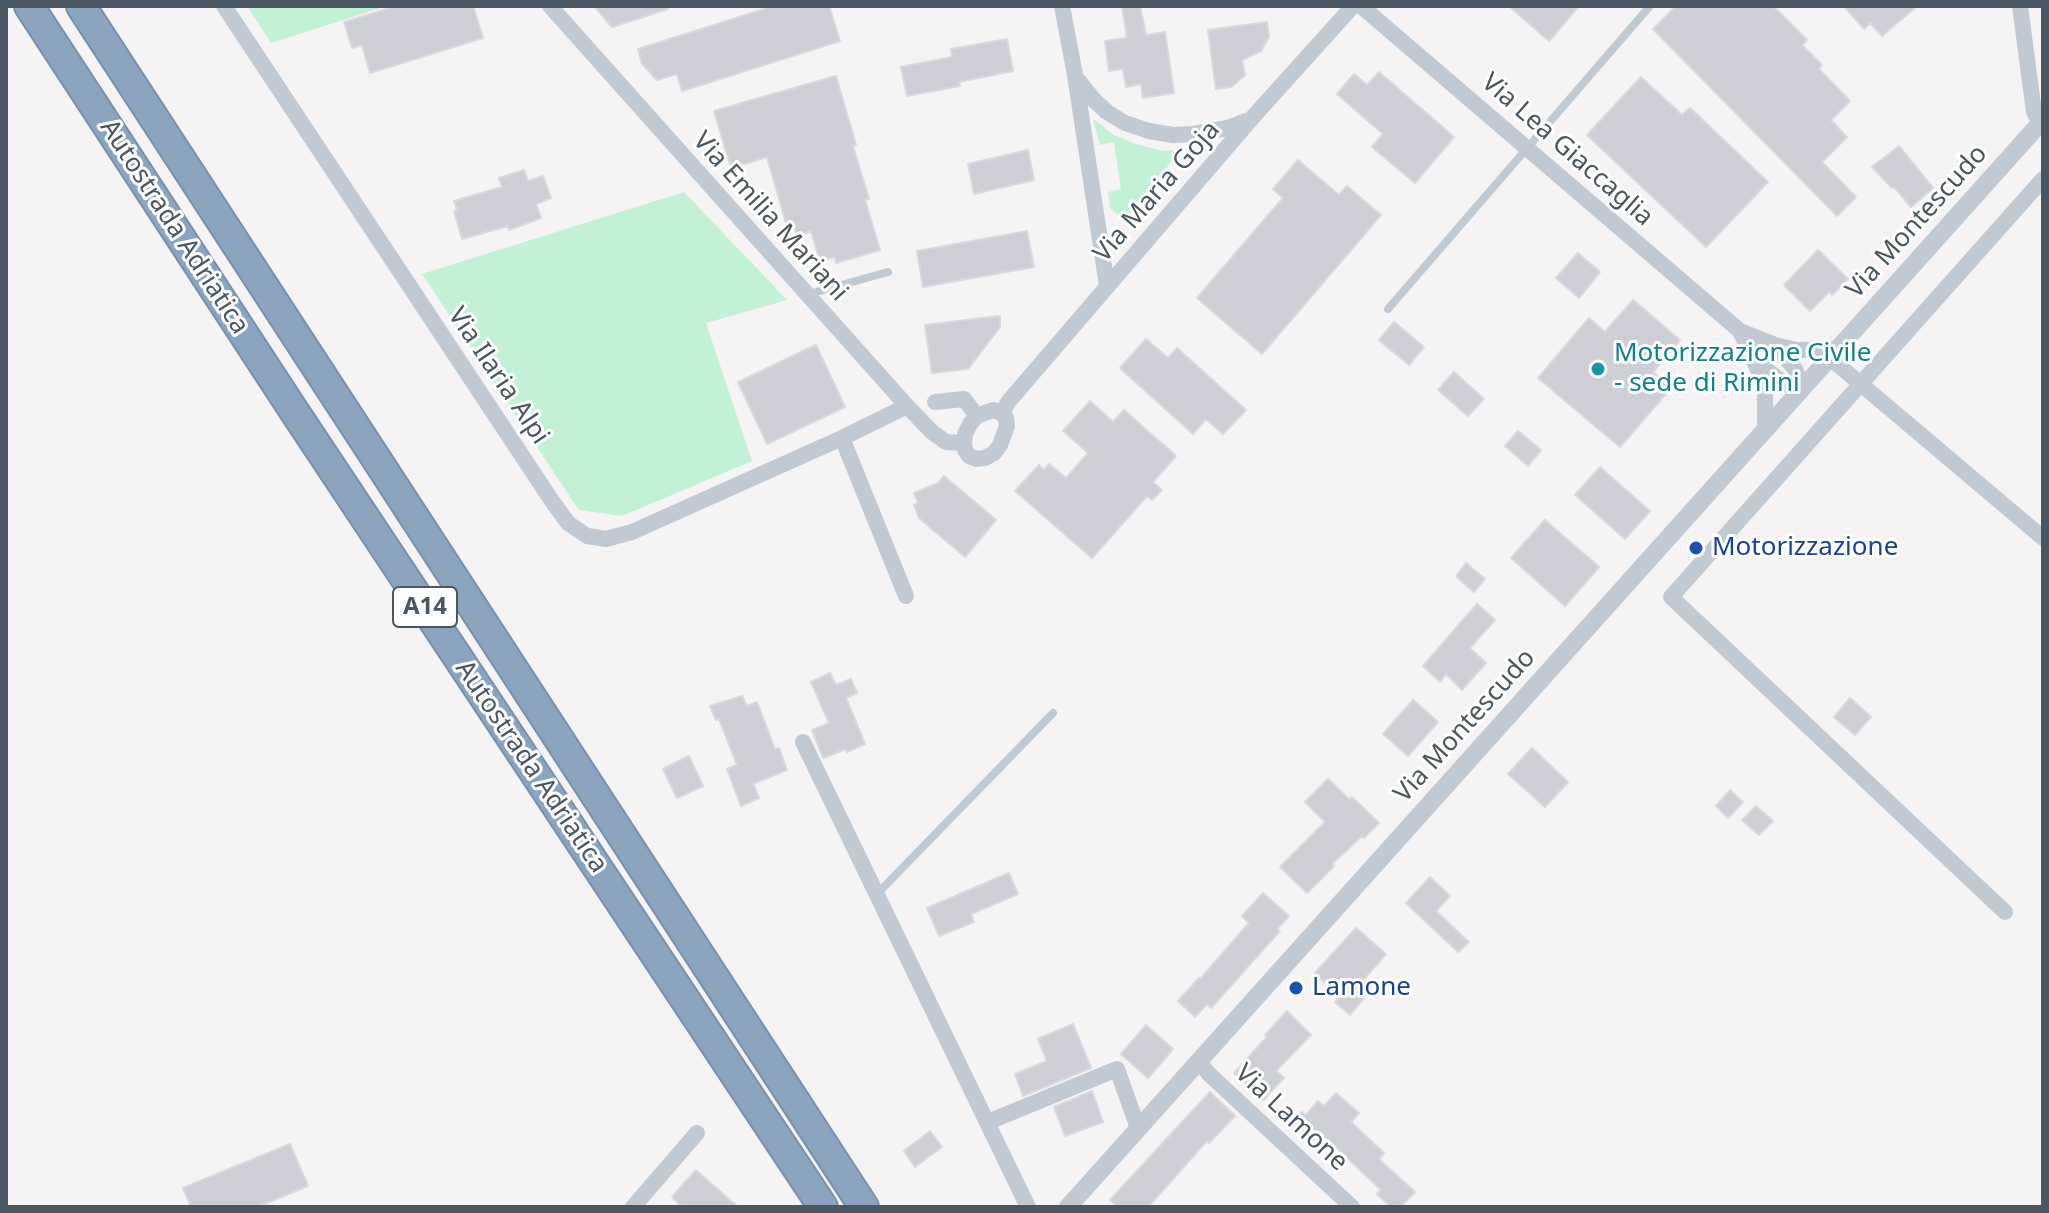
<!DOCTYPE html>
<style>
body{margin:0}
#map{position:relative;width:2049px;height:1213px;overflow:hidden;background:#f5f3f3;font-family:"Noto Sans",sans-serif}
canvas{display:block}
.frame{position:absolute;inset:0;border:8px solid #4a5661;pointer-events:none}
</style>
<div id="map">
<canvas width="2049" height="1213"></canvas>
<div class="frame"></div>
</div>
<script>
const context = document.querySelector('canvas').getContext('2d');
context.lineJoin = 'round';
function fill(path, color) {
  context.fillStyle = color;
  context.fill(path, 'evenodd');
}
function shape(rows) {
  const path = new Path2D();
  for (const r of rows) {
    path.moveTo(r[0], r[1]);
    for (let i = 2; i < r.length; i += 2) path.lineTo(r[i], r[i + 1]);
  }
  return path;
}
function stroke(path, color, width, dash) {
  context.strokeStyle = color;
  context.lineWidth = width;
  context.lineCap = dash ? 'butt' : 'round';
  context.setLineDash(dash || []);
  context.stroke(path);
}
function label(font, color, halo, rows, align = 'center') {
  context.font = font + ' "Noto Sans",sans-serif';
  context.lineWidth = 6;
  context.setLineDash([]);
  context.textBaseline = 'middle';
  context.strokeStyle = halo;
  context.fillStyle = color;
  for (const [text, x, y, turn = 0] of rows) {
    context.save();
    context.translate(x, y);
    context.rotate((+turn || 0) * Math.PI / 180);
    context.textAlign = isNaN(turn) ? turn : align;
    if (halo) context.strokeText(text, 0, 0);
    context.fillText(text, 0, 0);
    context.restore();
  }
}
const green = shape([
 [247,6,387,6,271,43],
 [1093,119,1114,135,1136,144,1163,151,1204,148,1184,172,1172,161,1142,198,1152,208,1145,214,1135,218,1120,216,1110,208,1108,192,1121,189,1114,142,1100,145],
 [684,192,787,300,706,323,752,461,622,516,579,510,422,274]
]);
const building = shape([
 [397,6,473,6,483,38,370,73,362,45,352,48,344,22,397,6],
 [594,6,668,6,668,9,612,27,594,6],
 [774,6,829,6,840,41,682,91,677,74,657,80,642,64,638,49,774,6],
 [1122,6,1140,6,1146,35,1165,32,1174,93,1143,98,1141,84,1126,87,1123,69,1109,71,1105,41,1127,38,1122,6],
 [1509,6,1579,6,1549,41,1509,6],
 [1676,6,1773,6,1807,40,1802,45,1822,65,1819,69,1850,101,1831,120,1847,137,1822,162,1856,197,1837,216,1653,29,1676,6],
 [1844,6,1917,6,1882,36,1870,23,1864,29,1844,6],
 [1267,22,1269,37,1261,51,1242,60,1245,75,1231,87,1216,89,1208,30,1267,22],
 [1007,39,1013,71,959,82,960,86,907,96,901,67,952,57,951,49,1007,39],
 [1379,72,1454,137,1415,183,1372,147,1383,134,1337,94,1354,74,1367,85,1379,72],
 [836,76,856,145,853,146,869,199,865,200,880,250,836,263,835,257,820,261,811,231,797,236,793,221,786,223,767,157,731,168,714,111,836,76],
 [1641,77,1682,115,1690,108,1768,182,1706,247,1587,135,1641,77],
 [1899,146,1933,188,1911,207,1894,187,1892,188,1872,167,1899,146],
 [1028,150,1034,180,974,194,968,164,1028,150],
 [1298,160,1339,195,1347,186,1381,215,1262,354,1197,298,1283,198,1273,189,1298,160],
 [524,170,528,181,543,176,551,198,536,204,541,218,509,230,508,226,462,239,454,211,457,210,454,201,502,187,499,178,524,170],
 [1027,231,1034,267,923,287,917,251,1027,231],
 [1818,250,1848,279,1832,295,1829,292,1810,311,1784,285,1818,250],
 [1578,253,1600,272,1579,298,1556,278,1578,253],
 [1633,300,1680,340,1653,372,1671,388,1620,447,1538,378,1589,318,1605,332,1633,300],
 [1000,316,1000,327,968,369,932,373,925,325,1000,316],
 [1394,322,1424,347,1409,365,1379,340,1394,322],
 [1146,339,1168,358,1177,348,1246,410,1223,434,1206,419,1193,434,1120,368,1146,339],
 [816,345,845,407,767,444,738,382,816,345],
 [1454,372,1484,399,1468,416,1438,390,1454,372],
 [1090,401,1113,422,1124,410,1176,456,1153,482,1162,490,1152,500,1147,496,1092,558,1015,491,1039,465,1044,470,1049,464,1066,478,1088,453,1063,431,1090,401],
 [1518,431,1541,450,1528,466,1505,446,1518,431],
 [1600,467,1650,511,1625,539,1575,495,1600,467],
 [944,476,996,520,965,557,919,518,914,505,918,503,914,493,938,483,944,476],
 [1545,520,1599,567,1565,606,1511,558,1545,520],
 [1466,563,1485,579,1474,592,1456,576,1466,563],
 [1477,604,1495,620,1470,648,1486,663,1462,690,1446,674,1440,682,1423,666,1477,604],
 [830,673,836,685,851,679,857,693,846,698,865,744,847,752,846,749,823,758,812,730,829,723,811,682,830,673],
 [742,696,747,706,757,702,775,749,779,748,787,770,753,784,759,798,741,806,727,769,737,765,719,719,716,720,710,706,742,696],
 [1850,698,1871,717,1855,735,1834,717,1850,698],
 [1413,700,1438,722,1408,756,1383,734,1413,700],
 [1532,748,1568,782,1545,807,1508,774,1532,748],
 [689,756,703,786,677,798,663,769,689,756],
 [1328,779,1350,800,1352,797,1379,823,1364,838,1362,836,1332,864,1334,866,1307,893,1280,867,1325,822,1305,802,1328,779],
 [1730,790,1743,802,1728,818,1716,806,1730,790],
 [1756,806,1773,821,1759,835,1742,820,1756,806],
 [1009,873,1018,894,971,914,974,922,939,936,927,908,1009,873],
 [1430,877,1450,896,1436,911,1469,942,1458,952,1406,903,1430,877],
 [1263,893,1289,916,1277,929,1280,931,1211,1008,1207,1004,1195,1017,1178,1001,1199,978,1200,979,1249,923,1242,916,1263,893],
 [1356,928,1386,954,1359,985,1368,993,1350,1015,1335,1002,1339,997,1315,973,1356,928],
 [1287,1011,1311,1035,1276,1071,1284,1078,1263,1100,1234,1073,1267,1037,1265,1035,1287,1011],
 [1073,1024,1091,1068,1023,1096,1015,1074,1047,1061,1038,1039,1073,1024],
 [1146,1025,1173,1049,1148,1078,1121,1054,1146,1025],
 [1092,1091,1103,1122,1065,1136,1054,1107,1092,1091],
 [1210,1092,1235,1116,1209,1143,1207,1141,1148,1207,1118,1207,1110,1200,1210,1092],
 [1336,1093,1359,1113,1351,1122,1384,1153,1379,1159,1415,1192,1400,1207,1391,1207,1377,1194,1381,1190,1320,1132,1313,1140,1292,1122,1302,1112,1306,1115,1318,1101,1324,1106,1336,1093],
 [930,1131,942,1147,915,1167,904,1151,930,1131],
 [290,1144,308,1186,257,1207,191,1207,183,1188,290,1144],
 [696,1170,738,1207,682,1207,672,1197,696,1170]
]);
const service = shape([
 [809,294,888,272],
 [1388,309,1650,6],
 [877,894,1053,713]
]);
const minor = shape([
 [224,6,552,501,568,523,587,536,606,539,632,532,842,438,907,406],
 [550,6,907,406,932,432,946,442,964,443],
 [1062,6,1075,75,1107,286],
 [1361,6,1740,331,1775,345,1797,350,1838,349],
 [2020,6,2034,112,2040,123],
 [1078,80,1094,100,1107,112,1125,123,1149,131,1173,135,1193,134,1228,128,1246,121],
 [1740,331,1761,376,1765,392,1765,430],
 [1775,345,1795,369,1799,379,1801,390],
 [1830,358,2043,538],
 [1757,363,1785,384,1801,390],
 [935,402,964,399,977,416],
 [993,410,1000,412,1006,418,1007,426,1000,445,994,453,985,458,977,459,969,456,965,450,964,443,965,434,970,424,977,416,993,410],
 [1002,413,1009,401,1252,118,1353,6],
 [842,438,906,596],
 [803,742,1028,1207],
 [2005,912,1671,597,2043,179],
 [1199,1062,1209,1074,1352,1207],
 [988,1122,1117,1069,1138,1128],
 [633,1207,697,1133]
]);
const tertiary = shape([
 [1068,1207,2043,120]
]);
const motorway = shape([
 [29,6,296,414,823,1207],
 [81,6,864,1207]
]);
const markers = [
 [1598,369,8,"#0f9aa8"],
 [1696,548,8,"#1a4fb4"],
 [1296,988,8,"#1a4fb4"]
];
const shields = [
 [425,607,64]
];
const shieldNames = [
 ["A14",425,607]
];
const streetNames = [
 ["Via Lea Giaccaglia",1567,150,41],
 ["Via Maria Goja",1157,192,-49],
 ["Via Emilia Mariani",770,217,48],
 ["Via Montescudo",1917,222,-48],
 ["Autostrada Adriatica",174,227,57],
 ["Via Ilaria Alpi",498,376,56],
 ["Via Montescudo",1465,726,-48],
 ["Autostrada Adriatica",531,767,56],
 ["Via Lamone",1291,1118,43]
];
const cultureNames = [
 ["Motorizzazione Civile",1614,354],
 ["- sede di Rimini",1614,384]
];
const transitNames = [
 ["Motorizzazione",1712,548],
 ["Lamone",1312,988]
];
fill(green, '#c3f1d5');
fill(building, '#cdcfd5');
stroke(building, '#d7d9de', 2);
stroke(motorway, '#7690ad', 32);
stroke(service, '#c1cad2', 8);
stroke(minor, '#c1cad2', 16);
stroke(tertiary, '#c1cad2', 18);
stroke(motorway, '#8ba5c1', 28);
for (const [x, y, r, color] of markers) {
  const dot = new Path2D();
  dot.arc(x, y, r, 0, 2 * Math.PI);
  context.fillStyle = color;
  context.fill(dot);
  stroke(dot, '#fff', 3);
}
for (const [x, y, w] of shields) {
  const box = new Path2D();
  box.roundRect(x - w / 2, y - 20, w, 40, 6);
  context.fillStyle = '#fff';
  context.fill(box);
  stroke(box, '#4a5661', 2);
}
label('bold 24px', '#4a5661', null, shieldNames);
label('26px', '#4a5661', '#fff', streetNames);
label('26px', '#0d838f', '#fff', cultureNames, 'left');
label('26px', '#164399', '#fff', transitNames, 'left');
</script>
